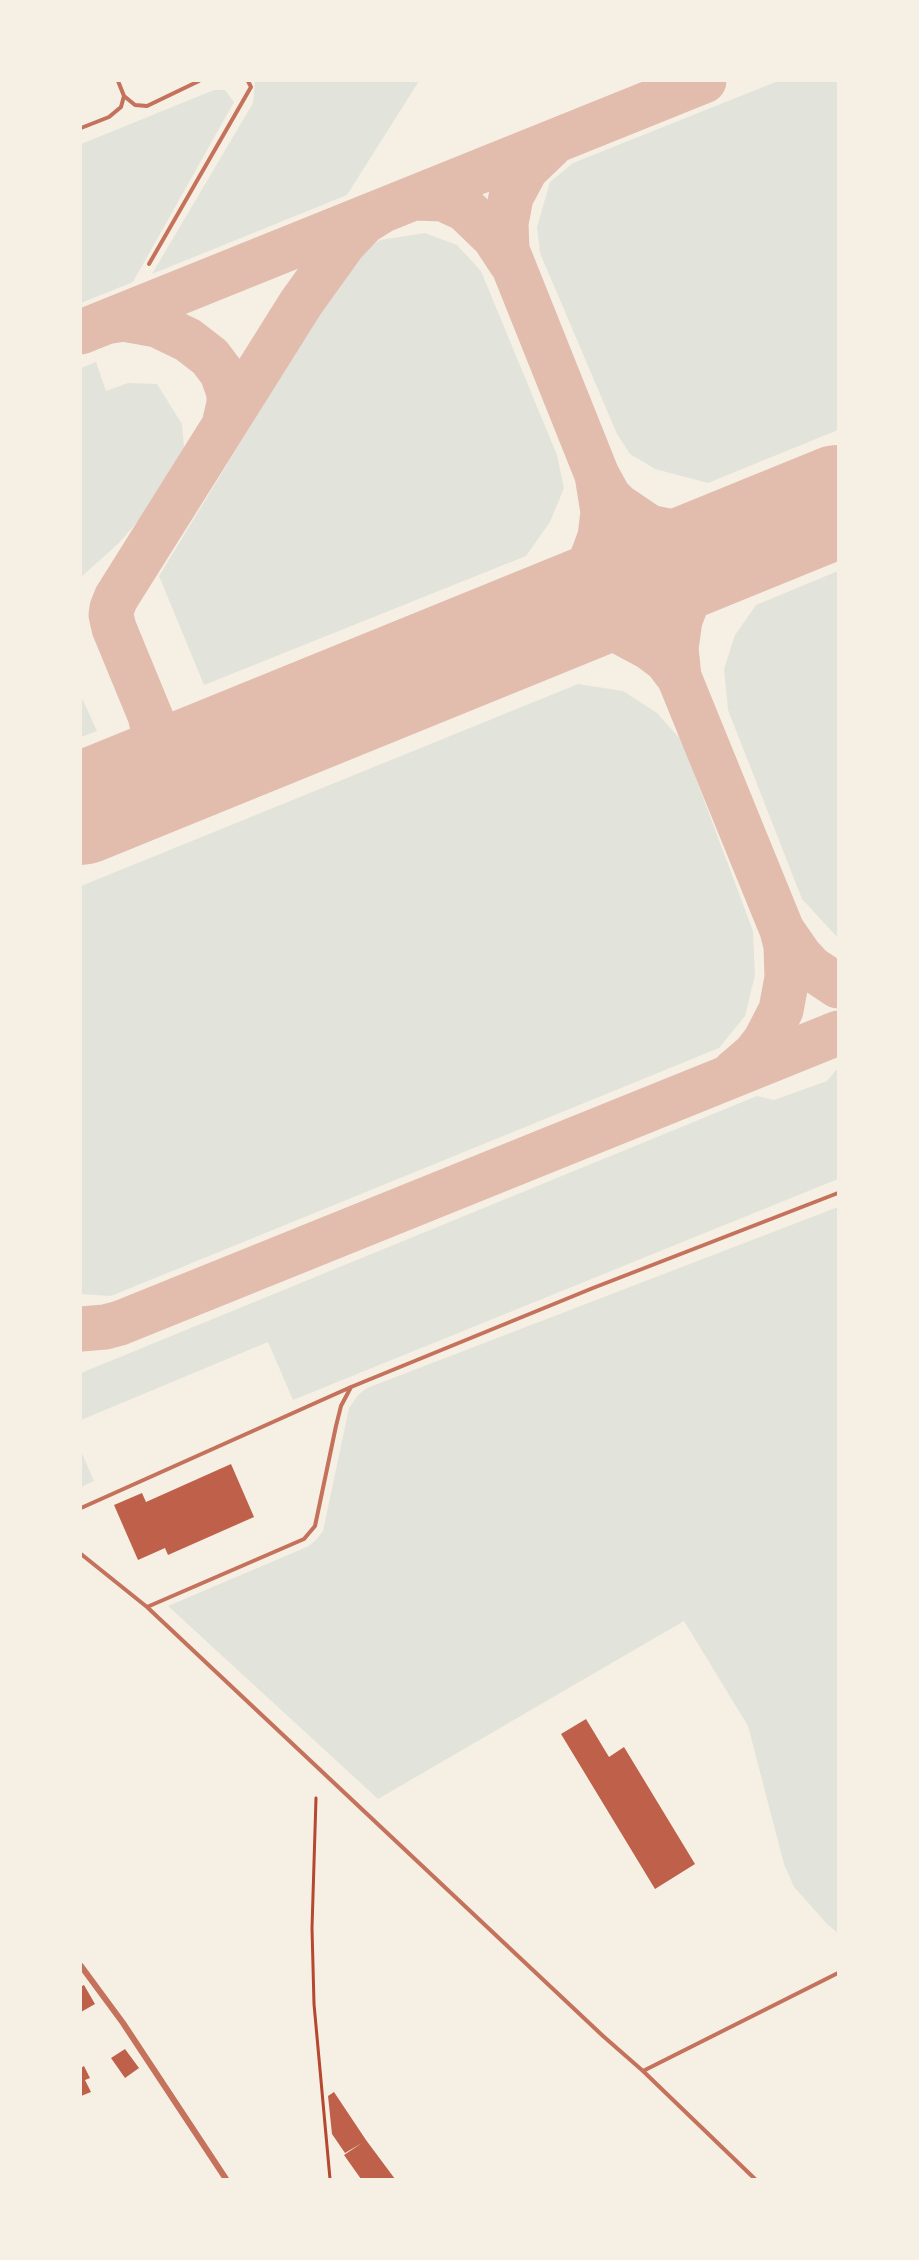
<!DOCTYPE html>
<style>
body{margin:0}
#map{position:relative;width:919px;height:2260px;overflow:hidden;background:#f6efe4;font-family:Overpass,sans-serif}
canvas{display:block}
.frame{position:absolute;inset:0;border:82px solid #f6efe4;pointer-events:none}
</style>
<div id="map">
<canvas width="919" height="2260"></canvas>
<div class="frame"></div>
</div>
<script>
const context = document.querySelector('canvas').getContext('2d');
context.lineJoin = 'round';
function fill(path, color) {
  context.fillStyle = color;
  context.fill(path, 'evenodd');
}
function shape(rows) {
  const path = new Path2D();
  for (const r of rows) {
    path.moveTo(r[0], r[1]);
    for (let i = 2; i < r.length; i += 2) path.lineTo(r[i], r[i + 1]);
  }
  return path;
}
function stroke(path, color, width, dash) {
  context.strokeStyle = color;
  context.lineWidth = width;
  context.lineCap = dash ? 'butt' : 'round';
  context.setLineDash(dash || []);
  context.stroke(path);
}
const green = shape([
 [255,81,419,81,347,195,152,274,253,103],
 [778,81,838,81,838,430,708,483,655,469,630,454,617,434,540,253,537,227,550,182,573,163],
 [214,90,225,90,234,102,133,282,81,303,81,144],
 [425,233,457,245,481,271,557,455,564,488,550,522,526,556,204,685,159,576,351,261,380,240],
 [96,362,106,391,128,383,157,384,182,424,184,447,174,479,119,543,81,577,81,368],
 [838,571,838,938,802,899,728,710,724,669,735,635,756,605],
 [578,684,623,691,657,713,682,741,753,931,755,975,745,1016,719,1048,111,1296,81,1294,81,886],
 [81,696,97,731,81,737],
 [838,1068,838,1179,293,1400,268,1342,81,1420,81,1373,757,1096,774,1100,827,1081],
 [838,1207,838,1933,828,1925,794,1887,784,1864,748,1726,684,1621,378,1799,168,1606,309,1546,316,1540,323,1531,349,1408,358,1395,367,1388],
 [81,1451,94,1481,81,1487]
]);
const taxiway = shape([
 [416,198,443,199,465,209,494,237,511,263],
 [111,321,124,319,157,325,188,340,210,357,222,373,229,393,229,404,224,425],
 [81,332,704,81],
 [597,475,609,497,618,506,649,527,692,536,747,538],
 [539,622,566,597,591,561,600,537,603,512,597,475,507,250,506,223,511,197,526,169,550,146],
 [539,622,568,618,597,622,611,627,650,648,666,660,679,677],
 [209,757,181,751,163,739,156,730,114,628,111,615,112,608,116,598,301,303,344,243,364,222,380,212],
 [129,789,144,774,153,755,154,731,151,720],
 [782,930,800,956,811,968,838,986],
 [734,1072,755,1054,765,1041,781,1010,787,978,786,946,782,930,679,677,676,648,680,620,691,591,701,576,722,554,747,538],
 [81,1329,105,1327,120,1323,838,1033]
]);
const runway = shape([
 [81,809,838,501]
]);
const building = shape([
 [231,1464,254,1517,168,1555,165,1548,138,1560,114,1505,142,1493,146,1502],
 [586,1719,609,1757,624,1747,695,1864,655,1889,561,1734],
 [81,1984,82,1986,84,1985,95,2004,81,2012],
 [125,2049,139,2068,125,2078,111,2058],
 [84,2066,90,2078,85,2080,91,2092,81,2096,81,2068],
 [334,2092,366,2140,395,2179,361,2179,344,2155,362,2143,345,2153,332,2134,328,2096]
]);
const path = shape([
 [316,1798,312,1928,314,2004,330,2179]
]);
const service = shape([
 [124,96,135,105,147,106,199,81],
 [81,128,109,117,121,107,124,96,118,81],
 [149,264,251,87,248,81],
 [81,1508,351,1387,593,1288,838,1193],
 [81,1554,147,1607,603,2036,643,2071,755,2179],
 [147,1607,304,1539,315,1526,336,1426,341,1406,351,1387],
 [643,2071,838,1973]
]);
const minor = shape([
 [81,1966,123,2023,226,2179]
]);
fill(green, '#e2e4dc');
stroke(taxiway, '#e2bdae', 45);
stroke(runway, '#e2bdae', 112);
fill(building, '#bf614a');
stroke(path, '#b5482f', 3);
stroke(service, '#c5725c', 4);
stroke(minor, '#c5725c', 6);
</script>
